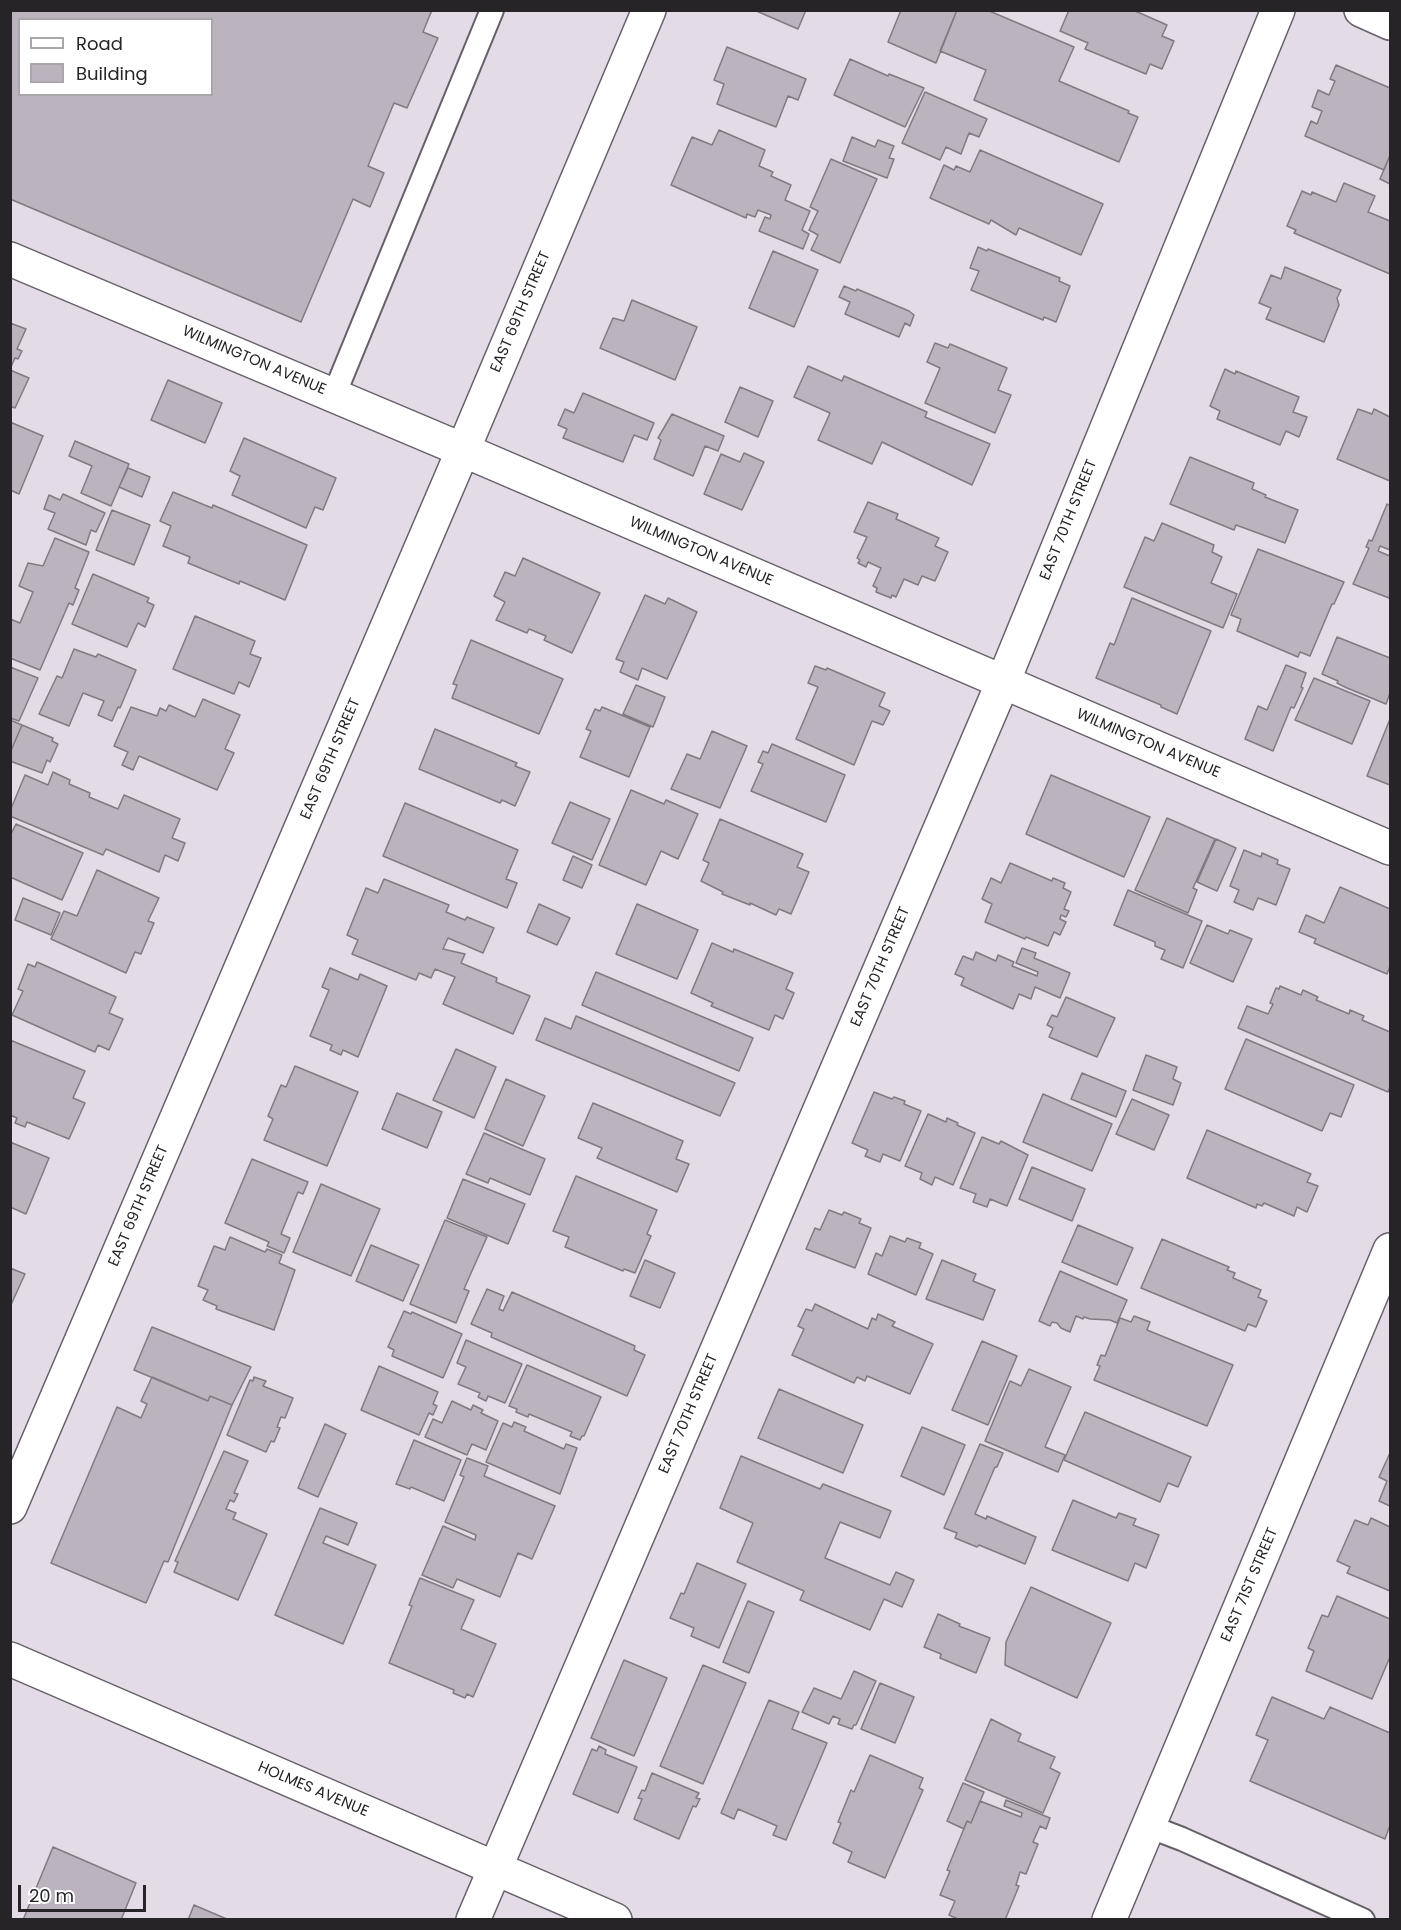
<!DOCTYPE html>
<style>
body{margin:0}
#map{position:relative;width:1401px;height:1930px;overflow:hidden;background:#e3dce6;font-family:Poppins,sans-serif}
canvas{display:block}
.frame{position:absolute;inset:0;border:12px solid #272428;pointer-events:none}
.legend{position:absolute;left:18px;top:18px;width:195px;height:78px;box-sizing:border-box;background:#fff;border:2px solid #a9a7a9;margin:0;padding:8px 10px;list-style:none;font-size:18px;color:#272428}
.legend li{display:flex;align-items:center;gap:12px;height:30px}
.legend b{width:30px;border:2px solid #a9a7a9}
.scale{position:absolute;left:18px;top:1885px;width:128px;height:27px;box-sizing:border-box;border:3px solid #272428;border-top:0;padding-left:8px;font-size:18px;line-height:21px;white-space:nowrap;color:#272428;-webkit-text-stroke:4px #fff;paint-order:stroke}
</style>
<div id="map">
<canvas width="1401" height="1930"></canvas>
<div class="frame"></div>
<ul class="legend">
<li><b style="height:8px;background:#fff"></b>Road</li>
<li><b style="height:16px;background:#bbb4be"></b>Building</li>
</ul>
<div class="scale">20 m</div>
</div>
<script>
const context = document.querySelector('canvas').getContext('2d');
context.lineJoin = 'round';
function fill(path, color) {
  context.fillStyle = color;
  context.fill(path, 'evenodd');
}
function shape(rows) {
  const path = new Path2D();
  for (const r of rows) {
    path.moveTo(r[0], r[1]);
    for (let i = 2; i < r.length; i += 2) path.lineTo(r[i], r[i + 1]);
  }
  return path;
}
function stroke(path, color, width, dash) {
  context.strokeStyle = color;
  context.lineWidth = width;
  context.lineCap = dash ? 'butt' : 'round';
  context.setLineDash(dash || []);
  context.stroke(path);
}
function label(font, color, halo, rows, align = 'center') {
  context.font = font + ' Poppins,sans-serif';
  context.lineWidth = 6;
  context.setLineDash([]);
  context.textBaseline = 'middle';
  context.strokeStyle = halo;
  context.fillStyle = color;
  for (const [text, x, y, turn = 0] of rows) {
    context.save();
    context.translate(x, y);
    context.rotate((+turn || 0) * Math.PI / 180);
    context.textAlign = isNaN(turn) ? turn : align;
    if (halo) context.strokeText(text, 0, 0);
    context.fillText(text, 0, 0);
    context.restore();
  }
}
const building = shape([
 [10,10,432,10,423,32,438,38,407,108,394,103,368,166,384,173,370,207,353,199,301,322,10,199,10,10],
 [20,20,212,20,212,94,20,94,20,20],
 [754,10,806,10,798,29,754,10],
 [901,10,957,10,936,63,888,42,901,10],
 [957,10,987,10,1074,47,1059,81,1129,111,1128,113,1138,117,1119,162,974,100,986,70,940,51,957,10],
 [1069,10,1133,10,1167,25,1162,36,1174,41,1162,69,1150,64,1146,74,1085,49,1088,43,1060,31,1069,10],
 [727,47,806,79,798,100,788,96,776,127,717,104,724,84,714,80,727,47],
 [850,59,888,76,889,74,924,88,905,127,834,95,850,59],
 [1336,65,1390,88,1390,155,1384,170,1305,136,1311,121,1317,124,1322,111,1312,107,1318,90,1329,95,1335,81,1330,79,1336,65],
 [925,92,987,119,979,137,969,133,961,154,946,147,940,160,902,143,925,92],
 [719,130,765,150,759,166,773,172,771,176,791,185,785,200,810,211,802,230,809,234,803,249,759,231,765,217,770,219,771,215,758,210,755,217,747,214,746,218,671,185,692,137,712,145,719,130],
 [852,137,875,147,878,140,894,146,889,158,894,159,887,178,843,161,852,137],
 [980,150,1103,204,1081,255,1019,228,1016,235,991,220,989,224,930,198,944,165,954,170,956,166,970,172,980,150],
 [1390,155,1390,184,1380,179,1390,155],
 [831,159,877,179,840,263,811,250,818,235,809,230,818,211,810,207,831,159],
 [1344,183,1375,196,1368,212,1390,221,1390,274,1294,233,1296,230,1287,226,1302,191,1311,195,1312,192,1336,202,1344,183],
 [978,247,987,251,988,249,1060,278,1059,281,1070,286,1056,322,1044,317,1043,320,971,290,979,271,970,268,978,247],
 [773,251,818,270,794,327,749,308,773,251],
 [1285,267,1341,290,1337,298,1339,305,1324,342,1266,319,1271,308,1259,303,1271,275,1281,279,1285,267],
 [844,286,856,291,857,289,909,311,914,315,910,326,905,323,899,337,845,314,850,302,839,297,844,286],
 [632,300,697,327,675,380,600,348,613,318,624,321,632,300],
 [10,323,26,329,17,349,22,351,18,359,15,358,10,369,10,323],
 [935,343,948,348,950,344,1007,368,998,390,1011,395,995,433,925,403,940,368,927,362,935,343],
 [808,366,842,381,844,376,927,412,925,417,990,444,972,485,882,442,872,464,818,440,830,413,794,397,808,366],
 [1225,369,1235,374,1236,371,1299,397,1293,412,1307,417,1299,437,1286,431,1280,445,1217,419,1220,411,1210,406,1225,369],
 [10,370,29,378,15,408,10,406,10,370],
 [168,380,222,403,205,443,151,420,168,380],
 [740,387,773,401,758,437,725,422,740,387],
 [583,393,654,423,647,440,634,435,623,462,563,438,567,429,558,425,565,409,574,413,583,393],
 [1358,409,1372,414,1374,409,1390,417,1390,481,1337,459,1358,409],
 [672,414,724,436,718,451,705,446,693,476,654,459,661,440,658,438,672,414],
 [10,422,43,436,19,494,10,490,10,422],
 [244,438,336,478,323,510,315,507,306,528,232,495,240,476,230,471,244,438],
 [75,441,129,464,111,506,81,493,92,466,69,456,75,441],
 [744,453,764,462,742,510,704,494,721,454,740,462,744,453],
 [1190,457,1254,483,1252,489,1266,495,1265,497,1298,510,1285,543,1236,525,1234,530,1170,504,1190,457],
 [128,468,150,477,142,497,119,487,128,468],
 [173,492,212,508,213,505,307,545,285,600,240,581,239,584,188,563,190,557,163,546,171,526,160,521,173,492],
 [63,494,105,513,96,532,91,530,86,545,48,529,55,513,44,509,49,495,60,500,63,494],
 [868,502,898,514,896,519,939,538,935,546,948,552,935,581,922,576,918,585,904,579,896,597,892,595,891,598,876,592,877,588,873,586,881,568,868,562,866,567,858,563,860,560,857,558,867,537,854,532,868,502],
 [1387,504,1390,506,1390,550,1380,546,1378,551,1390,556,1390,594,1389,598,1353,584,1369,548,1366,547,1369,540,1372,541,1387,504],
 [112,510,150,525,134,565,96,550,112,510],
 [1162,523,1214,545,1212,552,1222,557,1211,583,1237,594,1223,628,1124,587,1145,537,1154,541,1162,523],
 [55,538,89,552,75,588,79,590,73,605,69,603,40,670,10,658,10,619,20,623,33,592,19,586,28,563,43,566,55,538],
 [1258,549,1344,582,1334,604,1332,604,1310,656,1300,652,1298,657,1237,631,1241,619,1231,615,1258,549],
 [523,558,600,593,572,653,544,640,546,636,529,629,527,633,496,620,505,602,494,596,505,572,515,576,523,558],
 [93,574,149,598,147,602,154,605,145,627,138,623,127,647,72,624,93,574],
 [645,595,665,604,668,598,697,612,667,679,642,668,638,680,620,672,624,662,616,659,645,595],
 [1132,598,1211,631,1177,714,1161,707,1161,705,1096,678,1110,643,1114,645,1132,598],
 [195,616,255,641,250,654,261,658,249,687,239,682,234,694,173,669,195,616],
 [1337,637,1390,658,1390,693,1386,704,1347,688,1337,683,1338,681,1322,674,1337,637],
 [471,640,563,679,539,734,452,698,457,685,453,684,471,640],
 [74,649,96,657,98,654,136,670,120,708,118,707,112,721,98,715,104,701,83,693,69,726,39,714,57,676,62,678,74,649],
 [1286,665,1306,673,1301,687,1303,688,1294,708,1291,707,1273,751,1245,739,1258,706,1267,710,1286,665],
 [815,666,826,670,827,668,885,693,879,706,890,711,883,725,872,721,854,765,796,739,818,687,808,683,815,666],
 [10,667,38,678,19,721,10,718,10,667],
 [1314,678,1370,701,1352,744,1295,720,1314,678],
 [636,685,665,697,653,727,623,714,636,685],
 [203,699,240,715,225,749,234,753,217,790,139,756,133,770,122,765,128,752,114,746,131,707,157,716,160,708,166,711,169,705,195,717,203,699],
 [602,707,650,727,629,777,580,757,591,731,586,729,595,709,600,711,602,707],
 [1390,719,1390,785,1367,776,1390,719],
 [10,720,22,725,10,753,10,720],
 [22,725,53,738,52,741,58,744,50,762,47,760,42,773,10,761,10,753,22,725],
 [435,729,517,763,515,766,530,772,515,806,502,800,500,803,419,769,435,729],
 [712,731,747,746,720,808,671,789,687,754,700,759,712,731],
 [772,744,845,775,826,822,751,791,763,764,758,762,763,751,768,753,772,744],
 [53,772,70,780,69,784,90,793,89,797,118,809,124,795,180,819,172,838,185,843,178,861,165,855,159,872,106,849,103,855,10,816,10,811,25,775,48,785,53,772],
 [1051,775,1150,817,1124,877,1026,834,1051,775],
 [631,790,664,804,666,800,698,814,678,859,661,851,646,885,599,865,631,790],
 [570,802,610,819,592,860,552,843,570,802],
 [405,803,518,850,506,879,517,883,507,908,383,856,405,803],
 [1167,818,1215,839,1193,888,1197,890,1188,913,1135,890,1167,818],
 [720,819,803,854,797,867,809,872,791,914,779,909,776,915,750,903,750,905,722,894,723,892,701,881,709,863,703,860,720,819],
 [16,824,83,853,62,900,10,877,10,836,16,824],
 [1216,839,1236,848,1217,891,1197,882,1216,839],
 [1244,850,1261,857,1262,853,1278,860,1277,864,1290,869,1276,905,1258,898,1253,910,1234,902,1239,890,1230,886,1244,850],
 [573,856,592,865,582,888,563,880,573,856],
 [1010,863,1052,881,1053,878,1065,883,1063,888,1071,892,1064,909,1069,911,1066,917,1061,915,1060,919,1066,922,1060,935,1054,932,1048,946,1026,937,1025,939,985,922,992,904,982,899,991,878,1001,883,1010,863],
 [97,870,159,898,148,921,154,923,141,954,135,952,126,973,51,939,64,911,77,916,97,870],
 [384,879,449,905,446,912,465,920,467,917,494,928,483,953,448,938,443,949,465,954,461,963,497,978,496,982,530,996,513,1034,443,1004,455,977,435,969,431,978,419,973,416,980,352,954,358,940,347,935,366,888,378,893,384,879],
 [1340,887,1390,909,1390,966,1387,974,1314,943,1316,939,1299,932,1306,915,1324,923,1340,887],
 [1128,890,1202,921,1183,968,1161,959,1165,950,1155,946,1155,942,1114,925,1128,890],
 [23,898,60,913,51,935,15,920,23,898],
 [539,904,570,918,557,945,527,932,539,904],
 [637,904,698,930,677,979,616,954,637,904],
 [1207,925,1228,934,1230,930,1252,939,1233,982,1190,963,1207,925],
 [712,943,733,952,734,949,793,973,786,989,794,993,783,1019,775,1015,769,1030,711,1006,713,1003,691,993,712,943],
 [1022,948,1036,953,1034,958,1070,973,1060,998,1035,987,1031,999,1019,994,1013,1009,961,985,964,978,955,974,963,956,973,960,976,952,996,961,998,955,1014,962,1012,966,1037,976,1038,972,1016,963,1022,948],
 [37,962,116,997,109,1013,123,1019,109,1050,98,1045,95,1052,12,1015,23,991,18,989,28,964,35,967,37,962],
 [330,968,358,980,360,974,387,986,358,1057,343,1050,341,1055,330,1050,332,1045,310,1036,329,990,322,987,330,968],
 [596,972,753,1038,739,1071,582,1005,596,972],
 [1280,986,1301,995,1303,990,1318,997,1316,1000,1349,1014,1350,1010,1364,1016,1362,1020,1390,1032,1390,1087,1388,1092,1238,1028,1247,1006,1268,1014,1273,1004,1270,1003,1276,988,1279,989,1280,986],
 [1066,997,1115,1018,1097,1057,1049,1037,1053,1028,1047,1025,1052,1015,1057,1017,1066,997],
 [576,1016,735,1083,720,1116,536,1040,545,1018,571,1029,576,1016],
 [1246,1039,1354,1085,1341,1117,1330,1113,1322,1131,1225,1089,1246,1039],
 [10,1040,85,1071,73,1098,85,1103,69,1139,27,1122,25,1127,15,1123,17,1118,10,1115,10,1040],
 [456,1049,496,1067,474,1118,433,1100,456,1049],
 [1146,1055,1177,1067,1173,1079,1181,1083,1173,1105,1133,1090,1146,1055],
 [295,1066,358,1092,327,1166,264,1140,273,1119,268,1116,281,1085,286,1087,295,1066],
 [1082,1073,1126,1091,1116,1117,1071,1099,1082,1073],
 [506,1079,545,1096,523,1146,485,1129,506,1079],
 [874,1092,892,1099,894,1097,905,1101,904,1104,921,1111,900,1161,883,1154,880,1162,865,1156,868,1150,852,1143,874,1092],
 [397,1093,442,1112,427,1148,382,1129,397,1093],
 [1043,1094,1112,1124,1092,1171,1023,1142,1043,1094],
 [1132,1099,1169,1115,1154,1150,1116,1134,1132,1099],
 [593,1103,683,1141,676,1159,689,1164,677,1192,597,1158,602,1148,578,1138,593,1103],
 [928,1114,946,1122,947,1118,958,1123,957,1125,975,1133,953,1185,935,1177,932,1185,920,1179,922,1173,905,1166,928,1114],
 [1207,1130,1311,1174,1307,1182,1318,1186,1307,1212,1297,1207,1294,1216,1264,1203,1262,1206,1257,1204,1256,1208,1187,1178,1207,1130],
 [484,1133,545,1159,530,1195,490,1178,488,1183,466,1174,484,1133],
 [982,1137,999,1144,1001,1141,1028,1155,1007,1206,990,1199,987,1207,973,1202,976,1194,960,1188,982,1137],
 [10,1142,49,1158,26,1214,10,1207,10,1142],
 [252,1159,308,1182,303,1194,298,1192,281,1234,290,1238,284,1253,267,1246,269,1242,225,1223,252,1159],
 [1032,1167,1085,1189,1072,1221,1019,1199,1032,1167],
 [576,1176,657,1210,647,1234,651,1236,635,1273,624,1269,623,1271,565,1247,569,1237,553,1231,576,1176],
 [463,1179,525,1204,508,1244,447,1218,463,1179],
 [321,1184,380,1209,351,1276,293,1252,321,1184],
 [829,1210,842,1215,844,1212,861,1219,859,1223,871,1228,855,1268,806,1249,815,1228,820,1230,829,1210],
 [445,1220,487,1237,464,1289,469,1291,456,1323,410,1304,445,1220],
 [1078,1225,1133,1248,1117,1285,1062,1262,1078,1225],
 [890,1236,905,1242,907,1238,921,1243,919,1248,933,1254,916,1295,868,1274,876,1253,882,1256,890,1236],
 [230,1237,265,1252,267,1249,282,1255,279,1263,295,1270,274,1330,216,1309,217,1306,203,1300,208,1290,198,1286,214,1246,225,1250,230,1237],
 [1162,1239,1229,1267,1227,1270,1235,1273,1233,1278,1261,1290,1258,1297,1267,1301,1256,1327,1248,1324,1245,1331,1141,1288,1162,1239],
 [371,1245,419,1265,403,1301,356,1281,371,1245],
 [645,1260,675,1273,660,1308,630,1296,645,1260],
 [942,1260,976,1274,973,1281,995,1290,983,1320,926,1299,942,1260],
 [10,1268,25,1274,10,1307,10,1268],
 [1060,1271,1127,1300,1117,1323,1110,1320,1090,1319,1084,1317,1083,1319,1076,1316,1070,1332,1061,1328,1057,1323,1052,1322,1050,1326,1039,1321,1060,1271],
 [487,1289,504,1296,499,1309,503,1311,512,1292,635,1346,634,1350,645,1355,627,1396,491,1337,492,1333,471,1324,487,1289],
 [815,1304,868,1329,872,1318,876,1320,878,1314,895,1322,892,1326,933,1344,910,1394,867,1376,865,1381,857,1377,854,1383,792,1355,804,1329,798,1326,806,1309,812,1311,815,1304],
 [404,1311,411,1314,412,1312,462,1334,443,1378,392,1356,394,1350,388,1347,404,1311],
 [1134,1316,1150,1322,1147,1330,1233,1365,1207,1426,1094,1380,1100,1366,1097,1365,1101,1355,1105,1356,1120,1318,1131,1322,1134,1316],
 [152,1327,251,1367,232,1405,210,1396,208,1401,134,1370,152,1327],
 [466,1340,522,1364,505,1403,488,1396,486,1401,478,1397,480,1393,458,1384,466,1367,457,1363,466,1340],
 [982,1341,1017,1356,988,1425,952,1410,982,1341],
 [527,1365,601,1397,584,1436,582,1436,580,1440,570,1436,572,1432,529,1414,528,1417,516,1412,517,1409,509,1406,527,1365],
 [379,1366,438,1392,433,1404,437,1406,433,1415,429,1413,419,1435,361,1410,379,1366],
 [1029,1369,1071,1387,1045,1447,1065,1455,1058,1472,985,1441,1010,1381,1021,1386,1029,1369],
 [152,1377,208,1401,210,1396,232,1405,168,1562,164,1561,146,1603,51,1563,117,1407,141,1418,147,1404,141,1401,152,1377],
 [254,1377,266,1381,263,1386,293,1398,285,1418,281,1417,277,1427,280,1428,274,1442,271,1441,266,1452,227,1435,250,1380,253,1381,254,1377],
 [779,1389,863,1425,843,1473,758,1438,779,1389],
 [452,1401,471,1410,473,1405,483,1410,481,1413,498,1421,486,1450,472,1444,467,1455,425,1437,433,1419,442,1423,452,1401],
 [1085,1412,1191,1457,1178,1487,1168,1483,1160,1502,1064,1460,1085,1412],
 [514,1422,526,1427,524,1431,564,1449,566,1444,577,1448,560,1494,486,1462,503,1423,512,1427,514,1422],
 [325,1424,346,1434,318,1497,298,1488,325,1424],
 [922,1427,965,1445,944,1495,901,1476,922,1427],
 [414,1440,461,1460,444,1501,411,1487,410,1489,396,1484,414,1440],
 [980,1444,1003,1453,997,1467,995,1467,975,1514,986,1519,987,1516,1036,1537,1025,1564,979,1545,977,1547,955,1538,957,1533,944,1528,980,1444],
 [224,1451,248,1461,234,1493,238,1494,234,1502,230,1500,226,1509,236,1513,233,1519,267,1534,238,1600,174,1572,178,1562,175,1561,224,1451],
 [1390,1453,1390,1506,1379,1501,1387,1481,1379,1477,1390,1453],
 [741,1456,820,1489,823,1484,891,1511,880,1538,840,1522,825,1558,890,1585,896,1572,914,1580,902,1607,884,1599,870,1630,800,1600,804,1591,737,1562,753,1523,720,1508,741,1456],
 [467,1458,488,1466,484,1476,555,1506,532,1559,518,1553,500,1597,457,1579,453,1588,422,1575,443,1526,475,1540,476,1535,445,1522,464,1477,460,1475,467,1458],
 [1073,1500,1116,1518,1119,1513,1136,1519,1133,1525,1159,1535,1146,1568,1135,1563,1128,1581,1052,1550,1073,1500],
 [320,1508,357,1523,348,1545,326,1536,323,1543,376,1565,343,1644,275,1615,320,1508],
 [1371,1518,1390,1527,1390,1591,1347,1573,1350,1567,1337,1561,1355,1520,1368,1525,1371,1518],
 [697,1563,746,1584,719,1648,691,1636,694,1628,670,1618,681,1593,684,1594,697,1563],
 [420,1578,474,1600,461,1629,496,1644,473,1697,467,1694,465,1698,453,1693,454,1690,389,1663,412,1606,409,1605,420,1578],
 [1031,1587,1111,1623,1077,1698,1005,1665,1006,1642,1031,1587],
 [1337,1596,1390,1619,1390,1657,1372,1699,1306,1671,1314,1651,1308,1648,1322,1615,1328,1617,1337,1596],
 [748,1601,774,1612,749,1673,723,1662,748,1601],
 [938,1614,960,1624,959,1626,990,1638,976,1673,940,1658,941,1654,924,1647,938,1614],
 [624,1660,667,1678,634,1756,591,1738,624,1660],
 [703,1665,746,1683,703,1784,660,1766,703,1665],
 [854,1671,876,1681,856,1725,854,1725,852,1729,838,1724,840,1719,833,1716,829,1724,802,1712,814,1688,841,1699,854,1671],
 [880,1683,914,1697,895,1743,861,1729,880,1683],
 [1272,1697,1324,1719,1330,1707,1390,1733,1390,1825,1385,1839,1250,1781,1268,1740,1256,1735,1272,1697],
 [769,1700,799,1712,792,1729,827,1743,786,1840,773,1835,777,1826,738,1809,734,1819,721,1813,769,1700],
 [991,1719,1021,1734,1018,1741,1055,1757,1050,1768,1060,1773,1043,1813,965,1780,991,1719],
 [599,1746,606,1750,605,1754,637,1767,618,1813,573,1794,592,1749,597,1751,599,1746],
 [870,1755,923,1778,919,1788,923,1790,885,1878,848,1862,852,1852,833,1843,841,1823,838,1822,851,1790,854,1792,870,1755],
 [652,1773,699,1793,696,1798,700,1799,696,1807,693,1806,679,1839,634,1819,642,1799,638,1798,642,1790,645,1791,652,1773],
 [963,1783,984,1792,971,1823,967,1821,964,1829,947,1821,963,1783],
 [1006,1800,1050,1818,1046,1829,1040,1826,1033,1842,1038,1844,1026,1874,1020,1872,1016,1885,1019,1886,1005,1920,960,1920,949,1915,955,1901,940,1895,950,1871,947,1870,967,1821,971,1823,980,1801,1021,1817,1022,1813,1004,1806,1006,1800],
 [53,1847,136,1883,121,1920,23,1920,53,1847],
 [194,1905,229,1920,188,1920,194,1905]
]);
const lane = shape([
 [334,395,492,10],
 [1148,1826,1182,1839,1363,1920]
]);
const street = shape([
 [1361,10,1390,23],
 [10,259,463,450,1390,848],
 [10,1507,463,450,649,10],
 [473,1920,1003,682,1278,10],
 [1109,1920,1390,1250]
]);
const secondary = shape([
 [10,1659,615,1920]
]);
const streetNames = [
 ["EAST 69TH STREET",521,312,-67],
 ["WILMINGTON AVENUE",254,361,23],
 ["EAST 70TH STREET",1069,520,-68],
 ["WILMINGTON AVENUE",701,552,23],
 ["WILMINGTON AVENUE",1148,744,23],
 ["EAST 69TH STREET",331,759,-67],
 ["EAST 70TH STREET",881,967,-67],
 ["EAST 69TH STREET",139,1206,-67],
 ["EAST 70TH STREET",689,1414,-67],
 ["EAST 71ST STREET",1250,1585,-67],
 ["HOLMES AVENUE",313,1790,23]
];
fill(building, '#bbb4be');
stroke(building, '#807a83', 1.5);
stroke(lane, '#666069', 26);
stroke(street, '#666069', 36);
stroke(secondary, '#666069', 36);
stroke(lane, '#fff', 22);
stroke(street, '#fff', 33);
stroke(secondary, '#fff', 33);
label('15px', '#272428', '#fff', streetNames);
</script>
